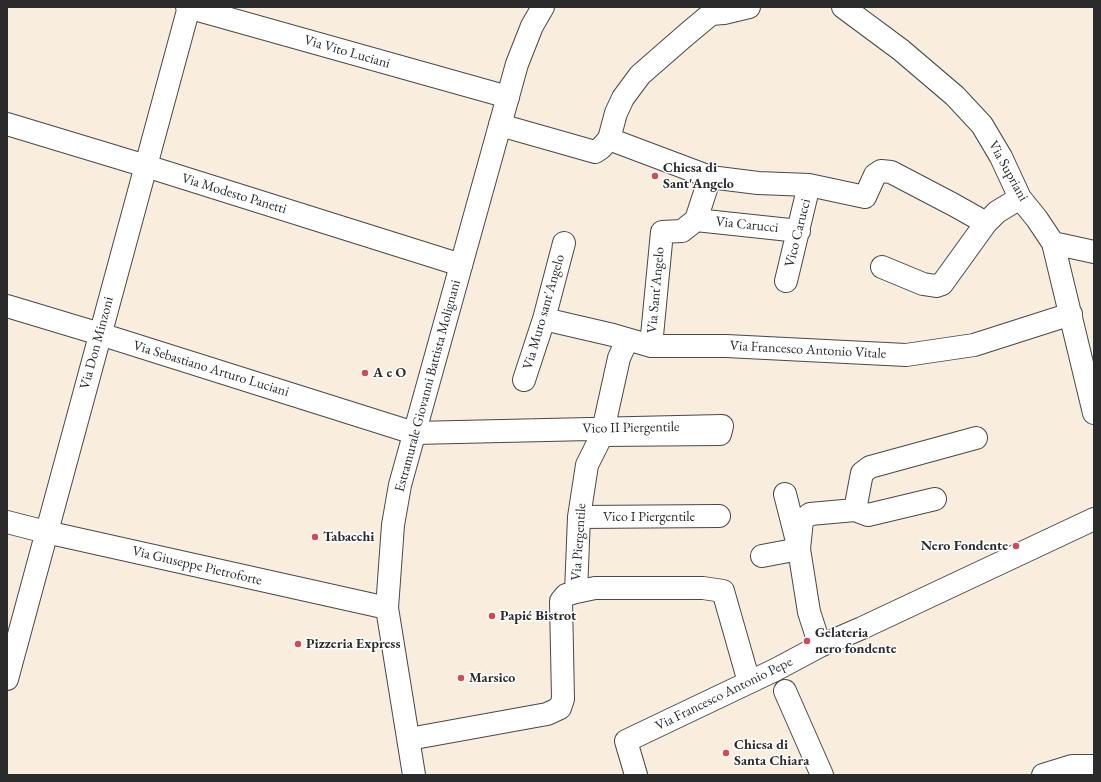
<!DOCTYPE html>
<meta charset="utf-8">
<style>
body{margin:0}
#map{position:relative;width:1101px;height:782px;overflow:hidden;background:#f9edde;font-family:"EB Garamond",serif}
canvas{display:block}
.frame{position:absolute;inset:0;border:8px solid #2b2b2b;pointer-events:none}
</style>
<div id="map">
<canvas width="1101" height="782"></canvas>
<div class="frame"></div>
</div>
<script>
const context = document.querySelector('canvas').getContext('2d');
context.lineJoin = 'round';
function shape(rows) {
  const path = new Path2D();
  for (const r of rows) {
    path.moveTo(r[0], r[1]);
    for (let i = 2; i < r.length; i += 2) path.lineTo(r[i], r[i + 1]);
  }
  return path;
}
function stroke(path, color, width, dash) {
  context.strokeStyle = color;
  context.lineWidth = width;
  context.lineCap = dash ? 'butt' : 'round';
  context.setLineDash(dash || []);
  context.stroke(path);
}
function label(font, color, halo, rows, align = 'center') {
  context.font = font + ' "EB Garamond",serif';
  context.lineWidth = 3;
  context.setLineDash([]);
  context.textBaseline = 'middle';
  context.strokeStyle = halo;
  context.fillStyle = color;
  for (const [text, x, y, turn = 0] of rows) {
    context.save();
    context.translate(x, y);
    context.rotate((+turn || 0) * Math.PI / 180);
    context.textAlign = isNaN(turn) ? turn : align;
    if (halo) context.strokeText(text, 0, 0);
    context.fillText(text, 0, 0);
    context.restore();
  }
}
const street = shape([
 [187,7,508,97],
 [843,7,901,50,955,96,982,125,1001,157,1020,198,1037,219,1053,243,1094,413],
 [7,124,146,166,461,265],
 [500,125,595,152,601,148,609,139,710,177,696,220,682,231,662,232,651,346],
 [609,139,616,113,623,98,640,75,687,34,711,14,724,13,749,7],
 [710,177,758,183,809,185,865,197,875,175,881,171,891,172,954,205,986,223],
 [696,220,799,231],
 [1053,243,1094,252],
 [882,267,923,284,936,286,942,284,986,223,997,212,1020,198],
 [786,281,809,185],
 [7,306,100,334,414,433,722,426,720,434,602,435],
 [544,319,613,335,651,346,726,346,906,355,974,345,1071,314],
 [524,380,544,319,564,243],
 [855,510,868,515,935,499],
 [579,517,719,516],
 [7,522,46,532,387,608],
 [762,556,799,549,785,494],
 [576,592,595,588,703,588,723,591,749,682],
 [820,646,809,612,799,549,802,520,810,514,855,510,862,473,870,467,976,438],
 [7,679,189,7],
 [785,691,822,775],
 [409,739,547,714,560,708,563,699,561,601,566,595,576,592,579,517,587,465,602,435,619,358,627,340],
 [636,775,626,741,775,670,820,646,862,628,1094,519],
 [1043,775,1072,766,1094,766]
]);
const secondary = shape([
 [414,775,387,608,393,525,400,485,517,64,532,26,543,7]
]);
const markers = [
 [655,176,4,"#d1495b"],
 [365,373,4,"#d1495b"],
 [315,537,4,"#d1495b"],
 [1016,546,4,"#d1495b"],
 [492,616,4,"#d1495b"],
 [807,641,4,"#d1495b"],
 [298,644,4,"#d1495b"],
 [461,678,4,"#d1495b"],
 [726,753,4,"#d1495b"]
];
const streetNames = [
 ["Via Vito Luciani",347,52,16],
 ["Via Supriani",1008,171,61],
 ["Via Modesto Panetti",234,194,17],
 ["Via Carucci",747,225,6],
 ["Vico Carucci",798,233,-76],
 ["Via Sant'Angelo",656,290,-85],
 ["Via Muro sant'Angelo",544,312,-74],
 ["Via Don Minzoni",97,343,-75],
 ["Via Francesco Antonio Vitale",808,350,3],
 ["Via Sebastiano Arturo Luciani",211,369,17],
 ["Estramurale Giovanni Battista Molignani",428,386,-75],
 ["Vico II Piergentile",631,428,-1],
 ["Vico I Piergentile",649,517],
 ["Via Piergentile",579,542,-86],
 ["Via Giuseppe Pietroforte",197,566,13],
 ["Via Francesco Antonio Pepe",724,694,-26]
];
const poiNames = [
 ["Chiesa di",663,168],
 ["Sant'Angelo",663,184],
 ["A e O",373,373],
 ["Tabacchi",323,537],
 ["Nero Fondente",1008,546,"right"],
 ["Papié Bistrot",500,616],
 ["Gelateria",815,633],
 ["nero fondente",815,649],
 ["Pizzeria Express",306,644],
 ["Marsico",469,678],
 ["Chiesa di",734,745],
 ["Santa Chiara",734,761]
];
stroke(street, '#4a4846', 24);
stroke(secondary, '#4a4846', 24);
stroke(street, '#fff', 22);
stroke(secondary, '#fff', 22);
for (const [x, y, r, color] of markers) {
  const dot = new Path2D();
  dot.arc(x, y, r, 0, 2 * Math.PI);
  context.fillStyle = color;
  context.fill(dot);
  stroke(dot, '#fff', 1.5);
}
label('14px', '#2b2b2b', '#fff', streetNames);
label('bold 14px', '#2b2b2b', '#fff', poiNames, 'left');
</script>
